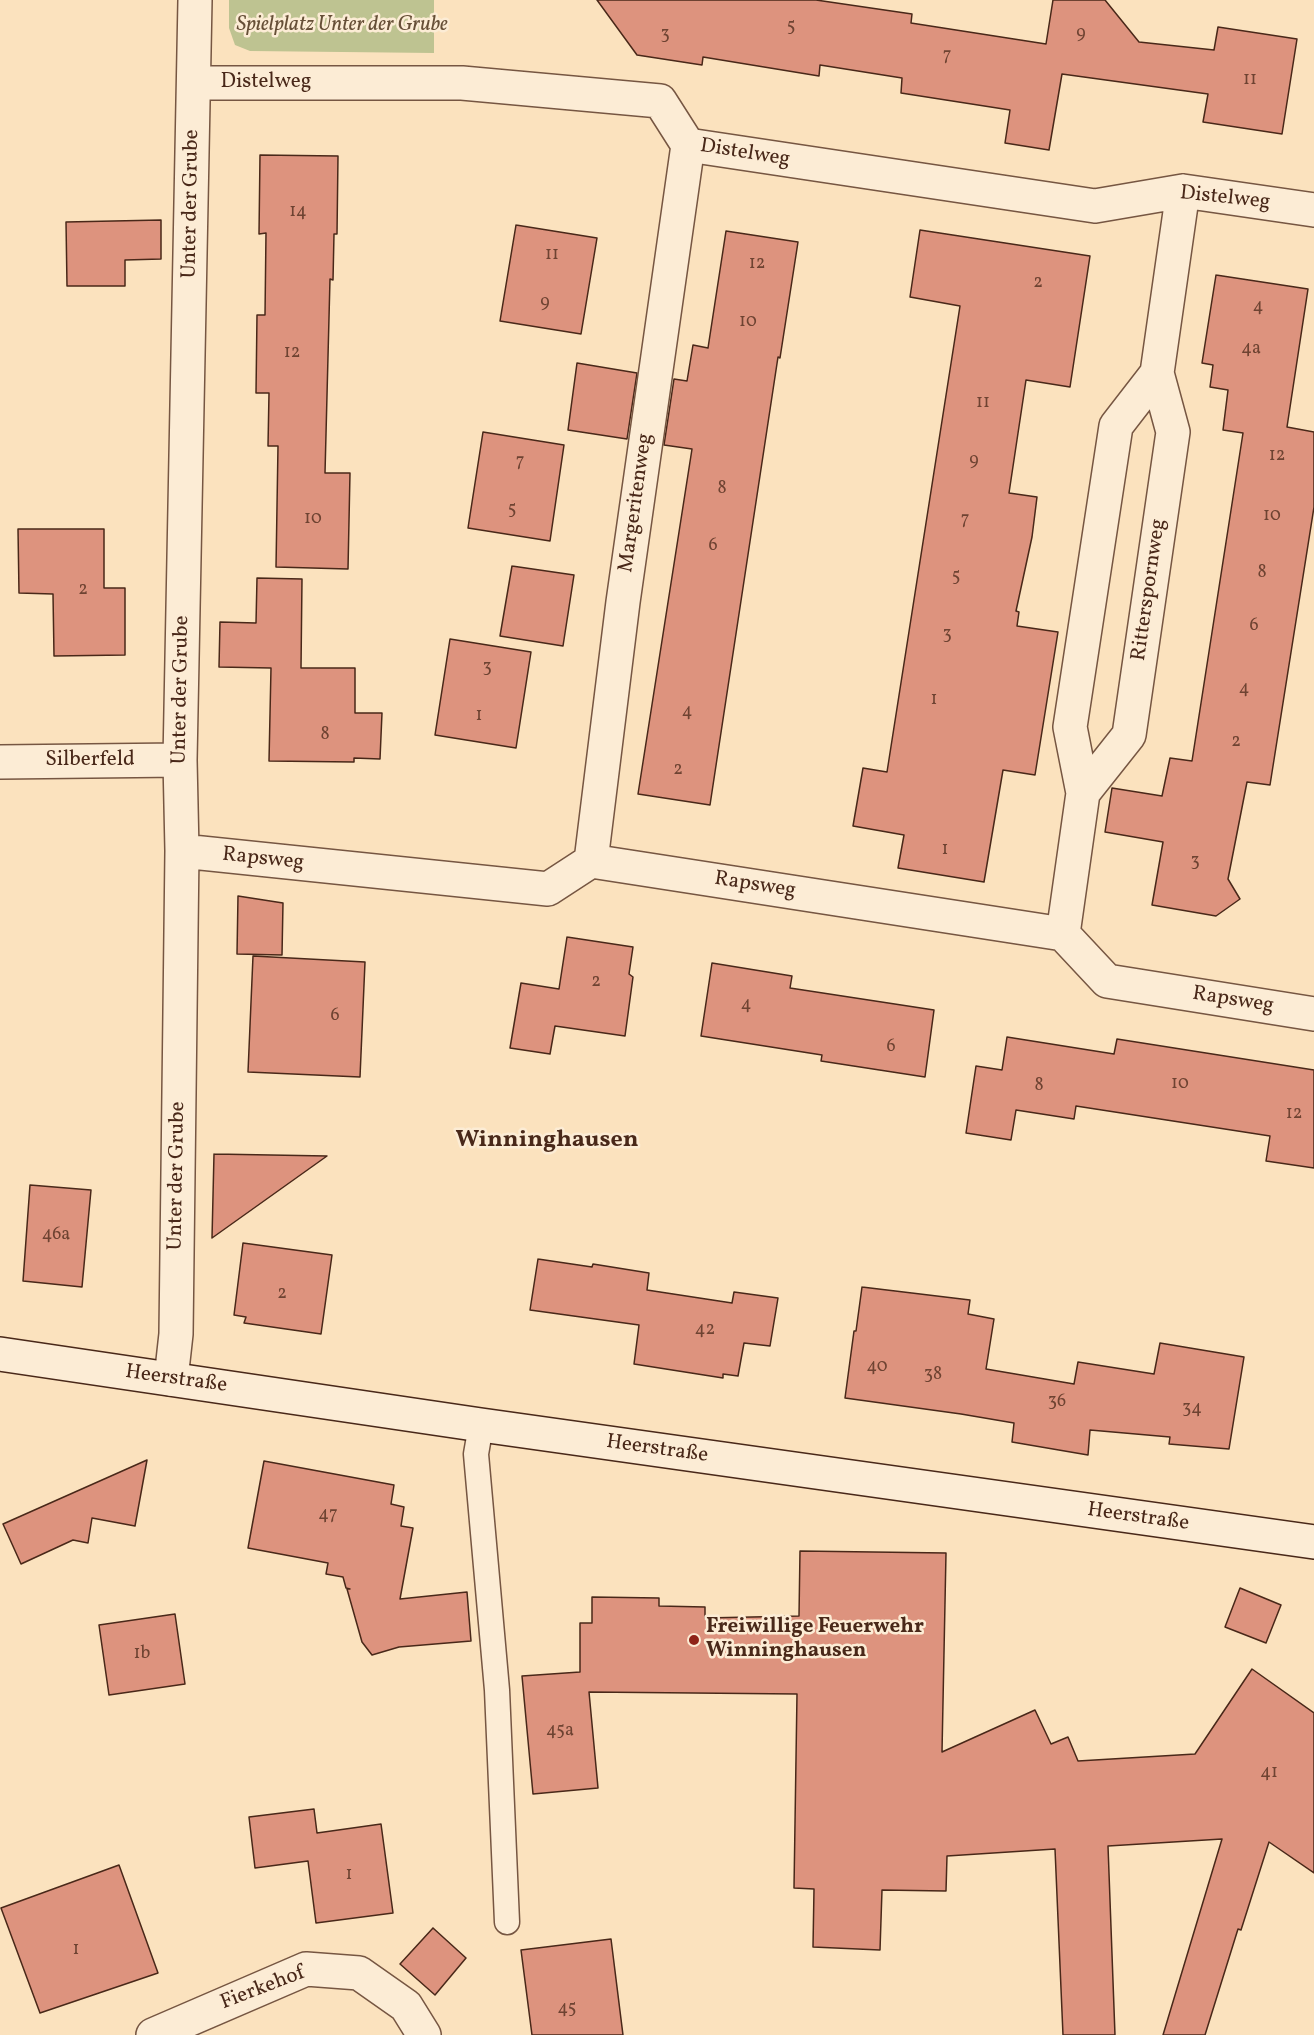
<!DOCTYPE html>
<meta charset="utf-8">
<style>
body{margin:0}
canvas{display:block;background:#fbe2be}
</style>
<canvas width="1314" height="2035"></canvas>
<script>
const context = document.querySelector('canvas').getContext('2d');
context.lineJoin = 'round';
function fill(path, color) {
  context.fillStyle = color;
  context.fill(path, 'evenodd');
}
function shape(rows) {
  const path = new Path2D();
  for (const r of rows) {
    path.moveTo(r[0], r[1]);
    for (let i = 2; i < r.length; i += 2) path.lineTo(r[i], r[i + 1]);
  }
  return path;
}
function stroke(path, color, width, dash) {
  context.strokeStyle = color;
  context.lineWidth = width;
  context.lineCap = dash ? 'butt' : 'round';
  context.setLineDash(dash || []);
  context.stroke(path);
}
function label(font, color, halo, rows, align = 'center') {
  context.font = font + ' Vollkorn,serif';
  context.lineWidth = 5;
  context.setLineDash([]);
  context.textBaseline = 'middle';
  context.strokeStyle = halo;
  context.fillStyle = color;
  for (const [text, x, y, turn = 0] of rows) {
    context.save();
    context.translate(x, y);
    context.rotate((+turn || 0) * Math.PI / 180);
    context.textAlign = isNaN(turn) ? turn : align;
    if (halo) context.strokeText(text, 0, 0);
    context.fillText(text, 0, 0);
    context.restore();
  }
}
const green = shape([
 [229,0,434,0,434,53,250,51,235,45,229,28]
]);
const building = shape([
 [597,0,816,0,912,14,911,23,1046,44,1053,0,1105,0,1139,42,1214,50,1218,27,1297,39,1282,134,1203,122,1208,94,1062,74,1049,150,1005,143,1010,110,901,93,902,78,820,65,819,76,703,57,702,65,637,55,597,0],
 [260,155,338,156,337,234,334,234,333,280,330,279,325,473,350,473,348,569,276,567,278,446,268,446,269,393,256,393,257,315,265,315,266,233,259,234,260,155],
 [161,220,161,259,125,260,125,286,67,286,66,222,161,220],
 [516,225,597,238,581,334,500,321,516,225],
 [920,230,1090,256,1070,387,1026,380,1009,493,1037,497,1032,537,1016,611,1019,612,1017,626,1058,632,1035,775,1003,770,984,882,898,868,904,835,853,826,863,768,887,772,960,306,910,297,920,230],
 [726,231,798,242,780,358,778,357,710,805,638,794,692,449,664,445,674,379,687,381,693,345,708,348,726,231],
 [1216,275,1308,289,1287,427,1314,432,1314,507,1270,785,1247,782,1228,879,1240,899,1216,916,1152,905,1163,842,1105,832,1112,788,1162,796,1170,758,1192,761,1243,433,1223,430,1228,390,1210,387,1213,365,1202,363,1216,275],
 [577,363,637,373,627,439,568,430,577,363],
 [483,432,564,445,550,541,468,528,483,432],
 [18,529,104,529,104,588,125,588,125,655,54,656,53,594,19,593,18,529],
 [512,566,574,575,563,646,500,636,512,566],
 [257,578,302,579,301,668,355,668,355,713,382,713,380,759,354,758,354,762,269,761,271,668,219,667,220,622,256,623,257,578],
 [450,639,531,652,516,748,435,735,450,639],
 [238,896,283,903,282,955,237,954,238,896],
 [567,937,633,947,629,974,633,977,625,1036,555,1026,550,1054,510,1048,521,983,559,989,567,937],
 [253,956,365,962,360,1077,248,1072,253,956],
 [712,963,792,976,790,988,934,1010,925,1077,821,1061,822,1055,701,1036,712,963],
 [1007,1037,1114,1054,1117,1039,1314,1070,1314,1168,1266,1161,1270,1136,1076,1106,1074,1119,1016,1110,1011,1140,966,1133,976,1066,1002,1070,1007,1037],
 [214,1154,327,1156,212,1238,214,1154],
 [30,1185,91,1190,82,1287,23,1281,30,1185],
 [243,1243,332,1255,321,1334,244,1323,246,1317,234,1315,243,1243],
 [538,1259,592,1267,593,1264,649,1273,647,1290,732,1303,734,1292,778,1298,770,1346,744,1343,738,1376,723,1374,723,1378,634,1364,639,1325,530,1310,538,1259],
 [862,1287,970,1300,968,1314,994,1319,986,1369,1074,1384,1078,1362,1154,1374,1160,1343,1244,1357,1229,1449,1169,1444,1170,1437,1090,1430,1088,1455,1012,1442,1014,1423,961,1414,845,1398,854,1331,856,1331,862,1287],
 [147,1460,135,1526,92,1518,88,1543,73,1540,21,1564,3,1524,147,1460],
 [264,1461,394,1485,391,1504,404,1507,401,1526,413,1528,400,1599,467,1592,471,1641,399,1647,372,1655,362,1642,347,1589,350,1589,346,1588,343,1577,326,1574,328,1563,248,1548,264,1461],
 [800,1551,946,1553,942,1752,1035,1710,1051,1744,1068,1737,1078,1761,1195,1754,1252,1669,1314,1713,1314,1873,1269,1842,1241,1930,1238,1929,1205,2035,1163,2035,1222,1839,1108,1846,1115,2035,1063,2035,1055,1849,947,1856,946,1891,882,1890,880,1950,813,1947,814,1889,794,1888,797,1694,589,1692,598,1788,533,1794,522,1676,580,1672,580,1623,592,1623,592,1597,659,1598,659,1606,705,1607,705,1618,799,1616,800,1551],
 [1240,1588,1281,1605,1266,1643,1225,1627,1240,1588],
 [175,1614,185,1684,109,1695,99,1625,175,1614],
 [314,1809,317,1833,381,1824,393,1913,316,1923,308,1861,255,1868,249,1817,314,1809],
 [119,1865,158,1973,40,2013,1,1908,119,1865],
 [433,1928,466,1958,435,1995,400,1964,433,1928],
 [611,1939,623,2035,532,2035,521,1950,611,1939]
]);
const lane = shape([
 [481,1425,476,1454,497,1690,507,1922]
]);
const street = shape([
 [194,83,462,83,660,101,688,145,1095,206,1183,191,1314,210],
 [0,762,180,760],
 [1083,793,1129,735,1173,432,1157,373],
 [182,851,548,889,591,861,1063,934,1107,981,1314,1014],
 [591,861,623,602,688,145],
 [1063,934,1083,793,1070,727,1116,426,1157,373,1183,191],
 [171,1379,176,1334,182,851,180,760,195,0],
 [153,2035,306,1969,359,1973,406,2006,424,2035]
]);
const secondary = shape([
 [0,1354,481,1425,1314,1542]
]);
const markers = [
 [694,1640,6,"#8f2418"]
];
const numberNames = [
 ["5",791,28],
 ["9",1081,35],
 ["3",665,36],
 ["7",947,57],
 ["11",1250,81],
 ["14",298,213],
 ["11",552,256],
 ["12",757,265],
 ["2",1038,284],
 ["9",545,304],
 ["4",1258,308],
 ["10",748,323],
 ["4a",1251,350],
 ["12",292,354],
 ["11",983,404],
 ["12",1277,457],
 ["9",974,462],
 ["7",520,463],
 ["8",722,490],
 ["5",512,511],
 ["10",1272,517],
 ["10",313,520],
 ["7",965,521],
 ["6",713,547],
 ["8",1262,574],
 ["5",956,578],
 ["2",83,591],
 ["6",1254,627],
 ["3",947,636],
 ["3",487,669],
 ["4",1244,690],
 ["1",934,701],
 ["4",687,713],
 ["1",479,717],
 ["8",325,736],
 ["2",1236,743],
 ["2",678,771],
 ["1",945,851],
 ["3",1195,863],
 ["2",596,983],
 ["4",746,1006],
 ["6",335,1017],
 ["6",891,1048],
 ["10",1180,1085],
 ["8",1039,1087],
 ["12",1294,1115],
 ["46a",56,1236],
 ["2",282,1295],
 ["42",705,1331],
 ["40",877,1368],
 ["38",933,1376],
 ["36",1057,1403],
 ["34",1192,1410],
 ["47",328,1516],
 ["1b",142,1655],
 ["45a",560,1732],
 ["41",1269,1774],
 ["1",349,1876],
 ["1",76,1951],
 ["45",567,2010]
];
const parkNames = [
 ["Spielplatz Unter der Grube",342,26]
];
const streetNames = [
 ["Distelweg",266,83],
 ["Distelweg",745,154,9],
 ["Distelweg",1225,199,6],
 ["Unter der Grube",192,204,-89],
 ["Margeritenweg",637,503,-82],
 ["Ritterspornweg",1150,590,-82],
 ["Unter der Grube",182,690,-89],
 ["Silberfeld",90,761],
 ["Rapsweg",263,860,6],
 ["Rapsweg",755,886,9],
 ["Rapsweg",1233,1001,9],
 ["Unter der Grube",178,1176,-89],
 ["Heerstraße",176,1380,8],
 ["Heerstraße",657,1450,8],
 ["Heerstraße",1138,1518,8],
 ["Fierkehof",263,1989,-21]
];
const poiNames = [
 ["Freiwillige Feuerwehr",706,1628],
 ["Winninghausen",706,1652]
];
const quarterNames = [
 ["Winninghausen",547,1142]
];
fill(green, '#bec391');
fill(building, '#dd937e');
stroke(building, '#492819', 1.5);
stroke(lane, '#765642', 27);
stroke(street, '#765642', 36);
stroke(secondary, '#492819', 36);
stroke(lane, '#fcecd5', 24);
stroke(street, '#fcecd5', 33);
stroke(secondary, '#fcecd5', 33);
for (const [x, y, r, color] of markers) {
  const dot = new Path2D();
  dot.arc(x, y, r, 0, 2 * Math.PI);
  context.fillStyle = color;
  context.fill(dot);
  stroke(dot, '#fcecd5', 2);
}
label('18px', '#6e4332', null, numberNames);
label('italic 21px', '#664f37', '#fcecd5', parkNames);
label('21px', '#492819', '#fcecd5', streetNames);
label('bold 21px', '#492819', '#fcecd5', poiNames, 'left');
label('bold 24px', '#492819', '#fcecd5', quarterNames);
</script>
